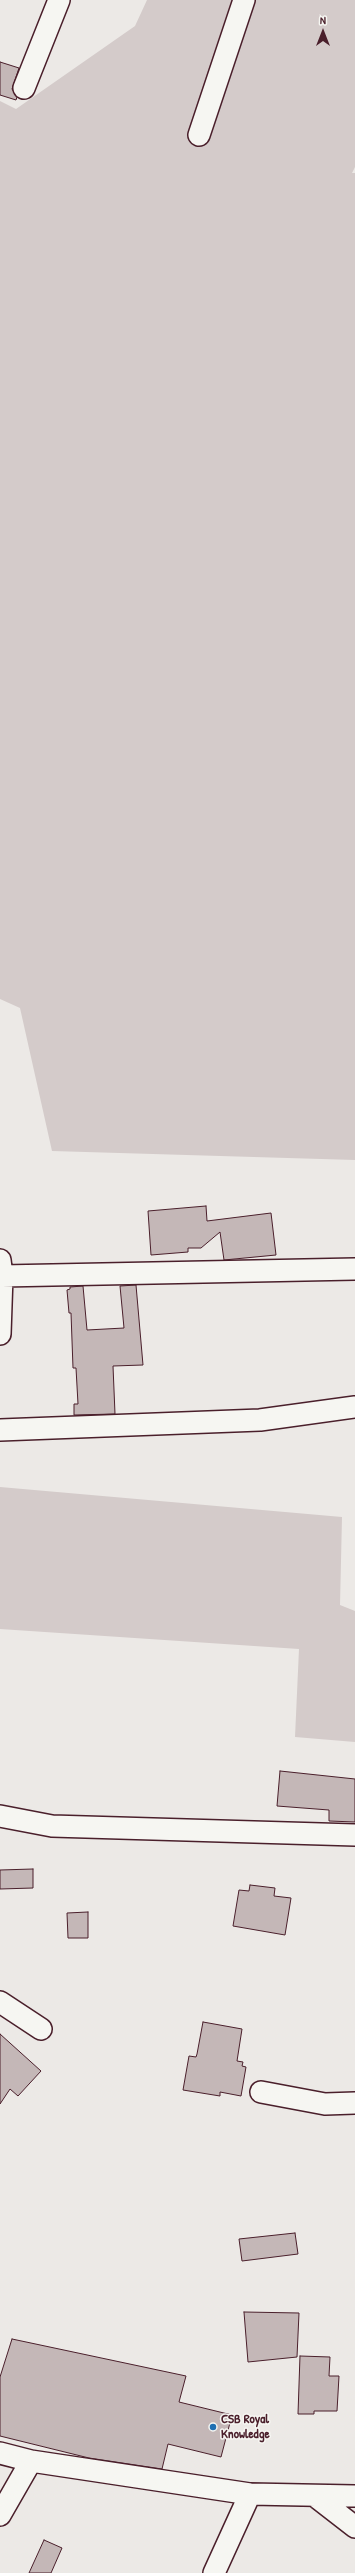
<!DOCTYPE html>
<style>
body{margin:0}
#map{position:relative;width:355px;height:2573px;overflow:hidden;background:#ece9e6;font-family:"Patrick Hand",sans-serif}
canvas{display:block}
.north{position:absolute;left:303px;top:12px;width:40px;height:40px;-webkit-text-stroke:3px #f6f6f2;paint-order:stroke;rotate:0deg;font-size:11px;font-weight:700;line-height:16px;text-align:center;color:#4a1f2b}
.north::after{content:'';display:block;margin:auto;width:14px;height:18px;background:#4a1f2b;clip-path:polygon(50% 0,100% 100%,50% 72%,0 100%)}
</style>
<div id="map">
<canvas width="355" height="2573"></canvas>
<div class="north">N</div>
</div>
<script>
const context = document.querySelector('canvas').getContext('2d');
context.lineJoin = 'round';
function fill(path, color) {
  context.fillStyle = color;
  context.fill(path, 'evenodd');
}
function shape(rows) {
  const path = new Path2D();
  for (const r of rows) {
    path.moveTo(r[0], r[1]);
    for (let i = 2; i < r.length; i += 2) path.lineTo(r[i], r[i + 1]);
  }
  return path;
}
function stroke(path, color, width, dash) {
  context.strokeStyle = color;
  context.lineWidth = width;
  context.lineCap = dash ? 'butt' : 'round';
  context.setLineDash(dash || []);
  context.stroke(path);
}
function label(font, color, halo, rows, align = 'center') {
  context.font = font + ' "Patrick Hand",sans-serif';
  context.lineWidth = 3;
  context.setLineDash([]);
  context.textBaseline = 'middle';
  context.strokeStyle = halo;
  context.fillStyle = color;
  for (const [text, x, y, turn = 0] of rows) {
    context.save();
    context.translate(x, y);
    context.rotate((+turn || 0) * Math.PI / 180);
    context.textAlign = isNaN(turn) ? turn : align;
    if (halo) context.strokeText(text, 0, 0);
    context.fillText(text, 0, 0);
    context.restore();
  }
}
const green = shape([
 [147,0,355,0,355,167,352,173,355,173,355,1160,52,1151,20,1008,0,999,0,101,16,109,135,26],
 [0,1487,342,1517,340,1605,355,1611,355,1742,295,1737,299,1649,0,1629]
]);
const building = shape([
 [0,62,19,68,12,89,17,97,16,100,0,95,0,62],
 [206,1206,207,1221,271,1213,276,1255,224,1260,220,1232,201,1248,188,1248,188,1252,151,1255,148,1211,206,1206],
 [136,1285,143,1365,113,1366,115,1414,74,1415,74,1404,78,1404,76,1368,73,1368,71,1313,69,1313,67,1290,70,1289,70,1287,83,1286,87,1330,124,1328,120,1286,136,1285],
 [280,1771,355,1779,355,1822,329,1821,329,1810,277,1806,280,1771],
 [33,1869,33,1888,0,1889,0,1870,33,1869],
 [250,1885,275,1888,274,1896,291,1898,285,1935,233,1926,239,1890,249,1891,250,1885],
 [88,1912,88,1938,68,1938,67,1913,88,1912],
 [203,2022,242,2029,237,2061,243,2062,242,2066,246,2067,241,2096,220,2092,220,2096,183,2090,189,2056,196,2057,197,2054,203,2022],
 [0,2034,41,2071,18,2096,10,2089,0,2104,0,2034],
 [295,2233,298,2254,242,2261,239,2239,295,2233],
 [244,2312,299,2313,297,2357,248,2362,244,2312],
 [12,2339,186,2376,179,2402,232,2415,221,2457,168,2444,162,2469,89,2458,0,2436,0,2377,12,2339],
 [300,2356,330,2357,329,2376,339,2376,337,2411,314,2411,314,2414,298,2414,300,2356],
 [44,2540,62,2548,51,2573,29,2573,44,2540]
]);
const minor = shape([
 [24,88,59,0],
 [199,135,244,0],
 [0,1260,2,1276,0,1334],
 [2,1276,355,1269],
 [0,1430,260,1420,355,1407],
 [0,1816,52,1826,355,1835],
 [0,2002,41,2029],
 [261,2092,325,2104,355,2103],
 [0,2453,31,2461,250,2494,355,2496],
 [315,2496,355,2527],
 [0,2515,31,2461],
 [214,2573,250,2494]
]);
const markers = [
 [213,2427,4,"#1f6fb2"]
];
const poiNames = [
 ["CSB Royal",221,2420],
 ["Knowledge",221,2435]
];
fill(green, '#d4cbca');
fill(building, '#c4b7b7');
stroke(building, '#4a1f2b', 1);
stroke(minor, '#4a1f2b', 24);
stroke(minor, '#f6f6f2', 21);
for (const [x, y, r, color] of markers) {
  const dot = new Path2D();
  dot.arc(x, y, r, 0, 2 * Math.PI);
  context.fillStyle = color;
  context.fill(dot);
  stroke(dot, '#f6f6f2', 1.5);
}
label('bold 13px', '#4a1f2b', '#f6f6f2', poiNames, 'left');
</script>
